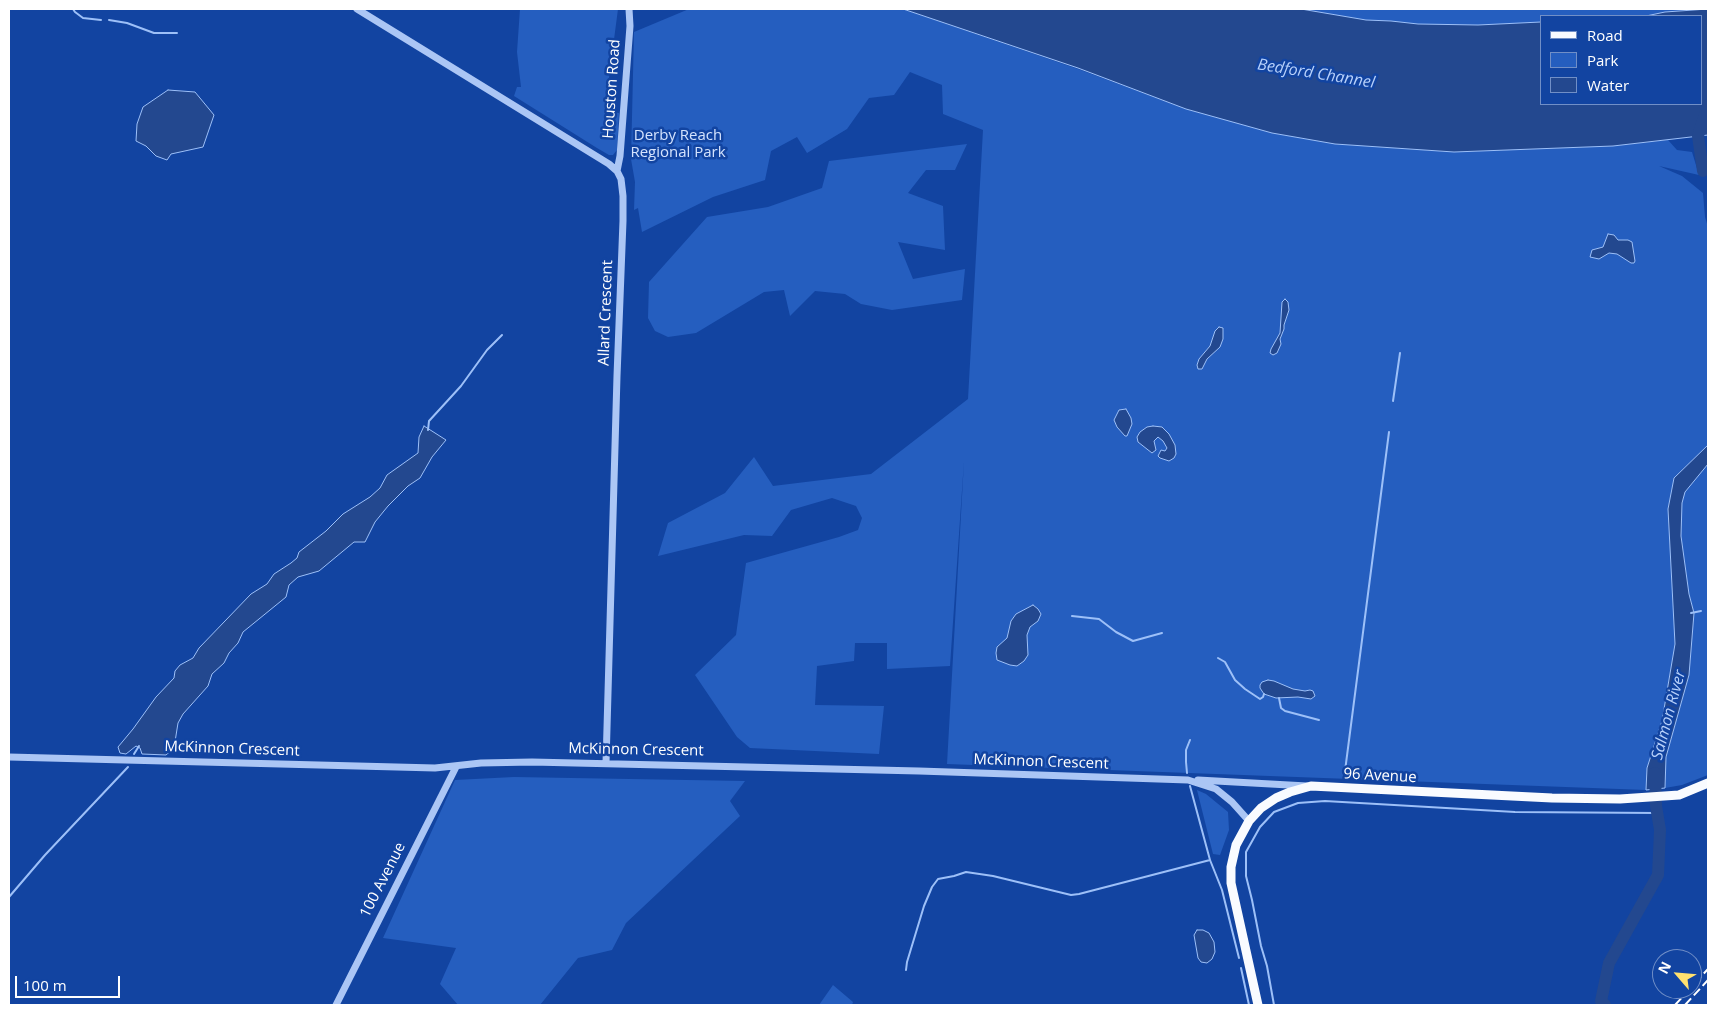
<!DOCTYPE html>
<style>
body{margin:0}
#map{position:relative;width:1717px;height:1014px;overflow:hidden;background:#1244a1;font-family:"Open Sans",sans-serif}
canvas{display:block}
.frame{position:absolute;inset:0;border:10px solid #fff;pointer-events:none}
.legend{position:absolute;left:1540px;top:15px;width:162px;height:90px;box-sizing:border-box;background:#1244a1;border:1px solid #718fc7;margin:0;padding:6px 9px;list-style:none;font-size:15px;color:#fff}
.legend li{display:flex;align-items:center;gap:10px;height:25px}
.legend b{width:25px;border:1px solid #718fc7}
.north{position:absolute;left:1652px;top:949px;width:50px;height:50px;box-sizing:border-box;background:#1244a1;border:1px solid #718fc7;border-radius:50%;rotate:297deg;font-size:14px;font-weight:700;line-height:20px;text-align:center;color:#fff}
.north::after{content:'';display:block;margin:auto;width:18px;height:22px;background:#ffe16f;clip-path:polygon(50% 0,100% 100%,50% 72%,0 100%)}
.scale{position:absolute;left:15px;top:976px;width:105px;height:22px;box-sizing:border-box;border:2px solid #fff;border-top:0;padding-left:6px;font-size:15px;line-height:18px;white-space:nowrap;color:#fff;-webkit-text-stroke:4px #1244a1;paint-order:stroke}
</style>
<div id="map">
<canvas width="1717" height="1014"></canvas>
<div class="frame"></div>
<ul class="legend">
<li><b style="height:6px;background:#f9fbff"></b>Road</li>
<li><b style="height:14px;background:#255ebf"></b>Park</li>
<li><b style="height:14px;background:#23488f"></b>Water</li>
</ul>
<div class="north">N</div>
<div class="scale">100 m</div>
</div>
<script>
const context = document.querySelector('canvas').getContext('2d');
context.lineJoin = 'round';
function fill(path, color) {
  context.fillStyle = color;
  context.fill(path, 'evenodd');
}
function shape(rows) {
  const path = new Path2D();
  for (const r of rows) {
    path.moveTo(r[0], r[1]);
    for (let i = 2; i < r.length; i += 2) path.lineTo(r[i], r[i + 1]);
  }
  return path;
}
function stroke(path, color, width, dash) {
  context.strokeStyle = color;
  context.lineWidth = width;
  context.lineCap = dash ? 'butt' : 'round';
  context.setLineDash(dash || []);
  context.stroke(path);
}
function label(font, color, halo, rows, align = 'center') {
  context.font = font + ' "Open Sans",sans-serif';
  context.lineWidth = 5;
  context.setLineDash([]);
  context.textBaseline = 'middle';
  context.strokeStyle = halo;
  context.fillStyle = color;
  for (const [text, x, y, turn = 0] of rows) {
    context.save();
    context.translate(x, y);
    context.rotate((+turn || 0) * Math.PI / 180);
    context.textAlign = isNaN(turn) ? turn : align;
    if (halo) context.strokeText(text, 0, 0);
    context.fillText(text, 0, 0);
    context.restore();
  }
}
const green = shape([
 [520,9,618,9,607,93,608,108,613,112,619,113,617,150,613,155,609,155,597,148,514,96,517,87,521,87,517,52],
 [689,9,903,9,1078,69,1186,109,1272,133,1335,144,1454,152,1612,146,1668,140,1677,150,1692,152,1699,175,1659,166,1682,176,1703,193,1705,217,1708,227,1708,445,1674,478,1668,509,1675,644,1662,721,1647,768,1646,790,947,764,964,461,950,666,887,669,887,643,855,643,854,661,817,666,815,705,884,706,879,754,750,748,737,737,695,675,736,635,746,563,839,537,858,530,862,518,856,506,832,498,791,510,772,536,744,535,658,556,668,523,725,493,754,457,773,486,871,474,968,399,983,130,943,114,942,85,910,72,894,95,869,98,847,129,807,153,797,137,771,151,765,180,713,197,642,232,638,208,634,210,635,182,631,159,634,32],
 [1301,9,1708,9,1665,12,1646,16,1541,16,1541,22,1471,26,1418,25,1366,20],
 [967,144,955,170,926,170,908,193,943,206,945,250,898,242,913,279,965,269,962,300,892,310,861,304,845,294,815,291,790,316,784,290,764,292,696,333,668,337,655,331,648,318,649,282,707,217,768,207,822,188,829,161],
 [1708,464,1708,775,1682,785,1665,788,1666,757,1689,675,1694,613,1689,594,1681,536,1682,503,1684,492],
 [514,777,745,781,730,801,740,816,626,923,612,950,578,958,540,1005,458,1005,440,984,456,948,383,938,455,780],
 [1197,790,1206,794,1228,812,1229,830,1220,855,1213,854],
 [833,985,853,1002,852,1005,819,1005]
]);
const water = shape([
 [903,9,1301,9,1366,20,1391,21,1418,24,1478,25,1541,22,1541,104,1701,104,1701,16,1646,16,1665,12,1708,9,1708,135,1613,146,1454,152,1335,144,1272,133,1186,109,1078,68,903,9],
 [168,90,195,92,214,115,203,147,171,154,167,160,156,156,146,146,136,141,137,124,143,107,168,90],
 [1608,234,1614,235,1618,240,1628,240,1632,242,1635,261,1634,263,1631,263,1617,254,1609,253,1599,259,1590,257,1592,250,1603,247,1608,234],
 [1285,299,1288,302,1289,310,1284,325,1284,329,1280,339,1281,344,1277,353,1273,355,1270,353,1271,349,1280,333,1282,302,1285,299],
 [1219,327,1223,328,1223,339,1220,347,1207,359,1202,369,1198,369,1197,365,1199,359,1210,346,1215,331,1219,327],
 [1126,409,1131,418,1132,424,1127,436,1125,436,1117,427,1114,420,1119,410,1126,409],
 [424,426,446,440,432,457,420,478,408,486,388,506,375,522,365,542,354,542,319,571,298,577,289,585,286,597,243,632,238,643,229,653,224,663,212,674,208,686,183,714,178,723,174,748,166,755,142,754,140,748,136,746,126,754,120,753,118,747,133,729,156,697,174,678,175,671,180,665,193,658,199,648,251,594,267,584,274,574,291,563,297,558,299,552,326,531,343,514,370,497,380,488,387,475,418,453,419,437,424,426],
 [1153,426,1162,427,1169,434,1175,445,1176,454,1174,458,1169,461,1160,458,1158,456,1161,450,1165,451,1167,448,1163,441,1158,437,1154,441,1156,450,1152,453,1138,442,1137,437,1140,432,1147,427,1153,426],
 [1708,445,1708,464,1685,492,1682,503,1681,536,1689,594,1694,613,1689,675,1666,757,1665,788,1646,790,1647,768,1662,721,1675,644,1668,509,1674,478,1708,445],
 [1033,605,1038,609,1041,614,1038,621,1030,627,1027,635,1028,655,1024,661,1017,666,1010,665,997,660,996,653,997,647,1007,638,1011,621,1016,614,1033,605],
 [1268,680,1274,681,1293,689,1305,691,1310,690,1313,691,1315,696,1311,699,1298,697,1276,698,1264,694,1260,688,1260,685,1262,682,1268,680],
 [1197,930,1203,930,1209,933,1214,942,1215,952,1212,959,1207,963,1201,962,1198,958,1194,935,1197,930]
]);
const stream = shape([
 [73,9,75,12,83,18,101,20],
 [109,20,127,23,154,33,177,33],
 [1393,401,1400,353],
 [428,430,429,421,461,386,487,350,502,335],
 [1708,610,1708,611],
 [1691,613,1701,611],
 [1072,616,1099,619,1116,632,1133,641,1162,633],
 [1218,658,1225,662,1235,680,1245,689,1260,699,1263,697,1264,694],
 [1279,698,1281,708,1285,711,1319,720],
 [134,754,139,746],
 [1345,771,1389,432],
 [1187,773,1186,762,1186,750,1190,740],
 [1190,786,1210,860,1222,890,1239,958],
 [9,897,45,855,128,767],
 [1241,968,1249,1005],
 [906,970,907,962,924,906,932,887,938,879,954,876,966,872,993,876,1071,895,1079,894,1210,860],
 [1274,1005,1267,966,1261,946,1252,900,1246,876,1246,852,1260,827,1274,812,1298,803,1325,801,1515,812,1657,813]
]);
const river = shape([
 [1703,171,1698,136,1708,105],
 [1605,1005,1601,1001,1609,963,1658,875,1660,830,1656,806,1655,773]
]);
const minor = shape([
 [357,9,609,164,617,171,621,179,623,196,623,221,617,376,606,763],
 [617,171,620,156,630,26,629,9],
 [9,757,435,768,481,763,532,762,919,771,1188,780,1216,789,1232,802,1249,821],
 [1198,780,1307,786],
 [336,1005,456,767]
]);
const major = shape([
 [1258,1005,1231,883,1231,867,1236,845,1249,821,1261,808,1276,798,1290,792,1311,786,1552,798,1620,799,1679,795,1708,783]
]);
const rail = shape([
 [1695,983,1708,969],
 [1675,1005,1690,989],
 [1685,1005,1708,980]
]);
const streetNames = [
 ["Houston Road",612,89,-86],
 ["Allard Crescent",606,313,-88],
 ["McKinnon Crescent",232,749,2],
 ["McKinnon Crescent",636,750,1],
 ["McKinnon Crescent",1041,762,2],
 ["96 Avenue",1380,776,3],
 ["100 Avenue",383,880,-63]
];
const parkNames = [
 ["Derby Reach",678,136],
 ["Regional Park",678,153]
];
const waterNames = [
 ["Bedford Channel",1316,74,9],
 ["Salmon River",1669,715,-75]
];
fill(green, '#255ebf');
fill(water, '#23488f');
stroke(water, '#9dc0f8', 1);
stroke(stream, '#9dc0f8', 2);
stroke(river, '#23488f', 12);
stroke(minor, '#abc6f5', 7);
stroke(major, '#f9fbff', 9);
stroke(rail, '#fff', 2, [9, 4]);
label('15px', '#fff', '#1244a1', streetNames);
label('15px', '#d4e3fe', '#1244a1', parkNames);
label('italic 16px', '#b8d1fb', '#1244a1', waterNames);
</script>
